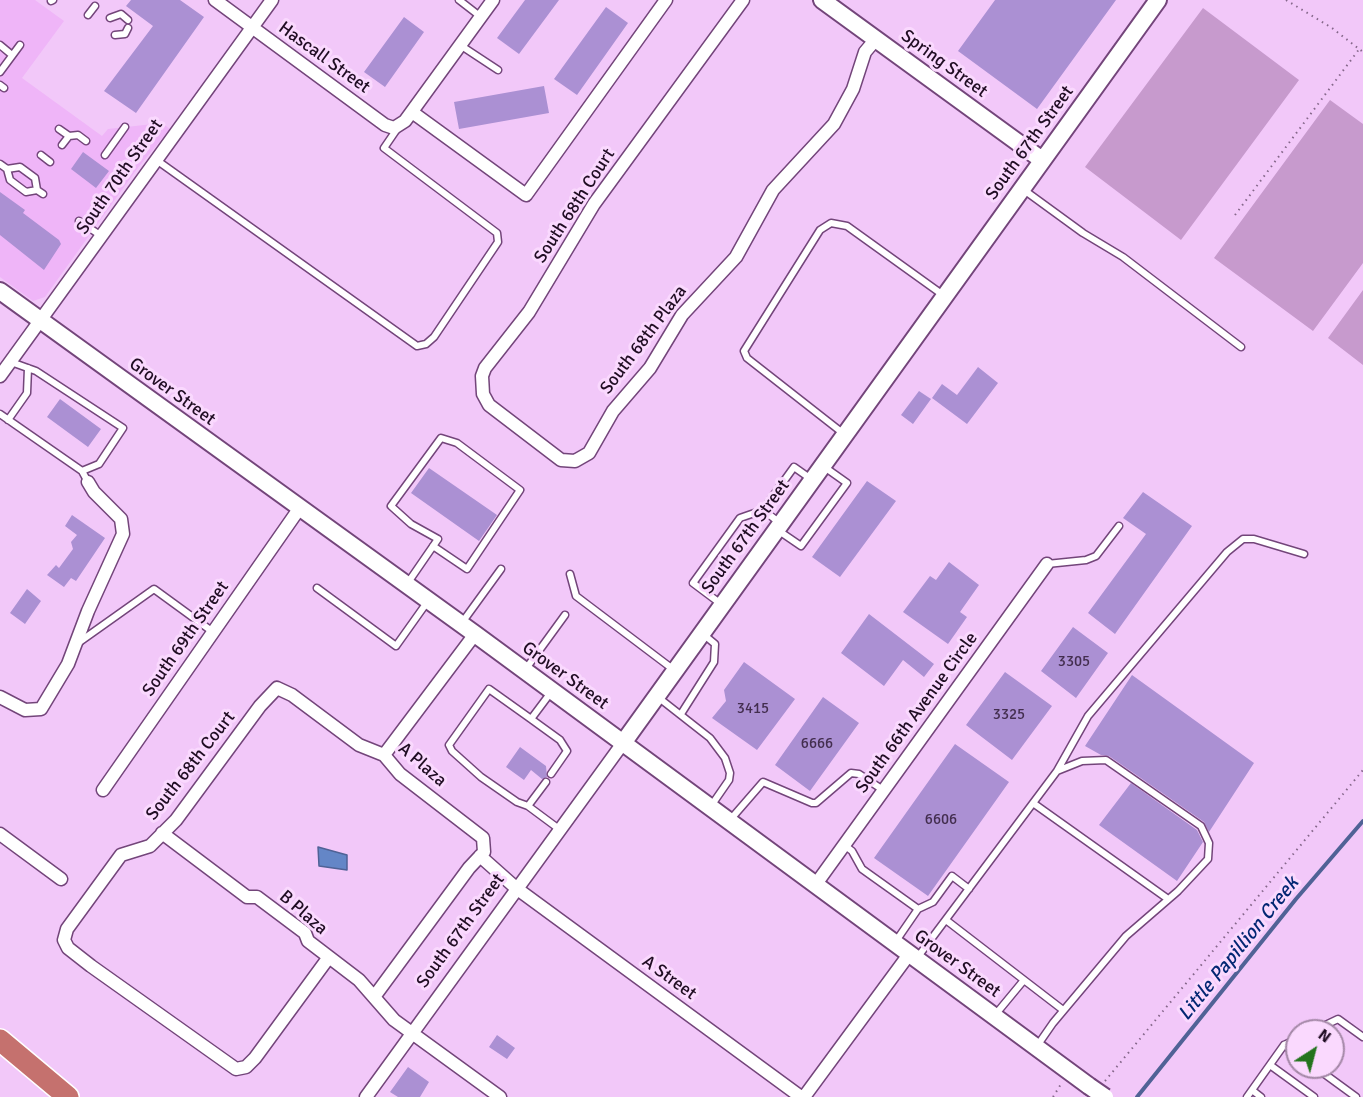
<!DOCTYPE html>
<style>
body{margin:0}
#map{position:relative;width:1363px;height:1097px;overflow:hidden;background:#f2c8f9;font-family:Signika,sans-serif}
canvas{display:block}
.north{position:absolute;left:1285px;top:1019px;width:60px;height:60px;box-sizing:border-box;background:#fad9fe;border:2px solid #a387a6;border-radius:50%;rotate:36deg;font-size:16px;font-weight:700;line-height:24px;text-align:center;color:#200d23}
.north::after{content:'';display:block;margin:auto;width:21px;height:27px;background:#23741d;clip-path:polygon(50% 0,100% 100%,50% 72%,0 100%)}
</style>
<div id="map">
<canvas width="1363" height="1097"></canvas>
<div class="north">N</div>
</div>
<script>
const context = document.querySelector('canvas').getContext('2d');
context.lineJoin = 'round';
function fill(path, color) {
  context.fillStyle = color;
  context.fill(path, 'evenodd');
}
function shape(rows) {
  const path = new Path2D();
  for (const r of rows) {
    path.moveTo(r[0], r[1]);
    for (let i = 2; i < r.length; i += 2) path.lineTo(r[i], r[i + 1]);
  }
  return path;
}
function stroke(path, color, width, dash) {
  context.strokeStyle = color;
  context.lineWidth = width;
  context.lineCap = dash ? 'butt' : 'round';
  context.setLineDash(dash || []);
  context.stroke(path);
}
function label(font, color, halo, rows, align = 'center') {
  context.font = font + ' Signika,sans-serif';
  context.lineWidth = 6;
  context.setLineDash([]);
  context.textBaseline = 'middle';
  context.strokeStyle = halo;
  context.fillStyle = color;
  for (const [text, x, y, turn = 0] of rows) {
    context.save();
    context.translate(x, y);
    context.rotate((+turn || 0) * Math.PI / 180);
    context.textAlign = isNaN(turn) ? turn : align;
    if (halo) context.strokeText(text, 0, 0);
    context.fillText(text, 0, 0);
    context.restore();
  }
}
const built = shape([
 [0,0,35,0,64,21,22,78,102,136,108,129,162,123,170,129,137,169,45,297,33,301,0,277]
]);
const green = shape([
 [1203,8,1299,80,1181,240,1085,167],
 [1330,100,1363,124,1363,263,1313,331,1214,258],
 [1363,290,1363,365,1328,338]
]);
const water = shape([
 [318,847,347,855,347,870,319,866,318,847]
]);
const stream = shape([
 [1137,1097,1296,899,1363,821]
]);
const building = shape([
 [131,0,180,0,204,17,136,113,104,91,153,26,126,6],
 [525,0,559,0,519,54,497,38],
 [995,0,1116,0,1037,109,958,51],
 [606,7,628,23,577,95,554,79],
 [404,17,424,32,385,87,364,72],
 [544,86,549,113,459,129,454,102],
 [83,152,109,171,96,188,71,169],
 [0,192,25,210,23,213,59,240,61,244,44,270,0,235],
 [978,367,998,383,967,424,932,398,942,384,957,395],
 [919,391,931,399,913,424,901,415],
 [60,399,101,429,88,447,47,417],
 [429,468,497,515,479,541,411,493],
 [867,481,896,501,840,577,812,557],
 [1143,492,1192,526,1115,634,1088,613,1146,534,1123,518],
 [72,515,105,538,76,581,71,578,64,587,47,575,56,565,59,568,73,549,71,542,77,535,65,526],
 [949,562,979,585,960,612,967,617,948,644,903,612,930,576,936,580],
 [27,589,41,601,25,624,10,613],
 [869,614,934,664,924,677,903,660,884,686,841,653],
 [1073,627,1108,653,1076,698,1041,671],
 [744,662,795,699,757,750,712,718,726,701,724,690],
 [1005,672,1052,706,1012,760,966,725],
 [1132,675,1254,763,1209,832,1204,822,1109,756,1101,755,1085,746],
 [823,697,859,723,810,791,775,765],
 [955,744,1009,782,928,896,874,858],
 [520,747,546,766,547,777,542,779,531,770,524,780,506,767],
 [1131,783,1197,830,1203,842,1177,881,1099,825],
 [497,1035,515,1048,507,1059,489,1047],
 [408,1067,429,1082,420,1097,398,1097,390,1092]
]);
const path = shape([
 [1286,0,1332,28,1363,52],
 [1235,215,1360,48],
 [1105,1081,1363,770],
 [1053,1097,1061,1084]
]);
const lane = shape([
 [459,0,481,17],
 [51,1,53,0],
 [88,15,95,6],
 [110,18,121,14,128,20],
 [115,35,125,34,128,28],
 [0,45,12,55],
 [460,45,498,70],
 [0,72,20,45],
 [0,85,4,88],
 [59,129,69,136],
 [62,145,69,136,78,135,86,141],
 [41,155,50,162],
 [105,155,125,127],
 [155,159,417,346,426,344,434,337,498,242,497,233,485,224,384,148,397,129],
 [0,164,7,169,20,167,35,178,37,190,43,194],
 [7,169,10,180,26,192,37,190],
 [1024,190,1083,233,1123,257,1241,347],
 [79,221,100,235],
 [11,362,36,371,123,428,99,464,82,471],
 [0,414,82,471,88,482],
 [8,420,27,393,28,368],
 [844,434,747,358,744,351,820,230,831,223,847,226,943,295],
 [780,523,763,510,794,467,811,479],
 [779,531,801,546,847,483,823,466],
 [1047,564,1086,560,1096,556,1119,526],
 [570,574,576,596,674,670],
 [407,584,438,539,411,524,391,506,441,438,457,443,520,490,467,569,433,546],
 [317,588,396,646,428,601],
 [721,604,693,583,740,518,763,510],
 [461,624,501,569],
 [78,643,154,589,213,632],
 [525,670,565,615],
 [659,698,710,738,725,758,730,773,729,780,711,806],
 [681,714,714,662,715,644,703,634],
 [1057,771,1088,716,1227,552,1243,539,1254,539,1304,554],
 [551,774,567,751,560,740,531,719,552,691],
 [546,782,528,806,559,829],
 [1033,803,1168,899],
 [528,806,517,802,481,777,452,751,449,745,489,689,531,719],
 [730,820,763,782,812,803,816,803,851,773,859,774,883,790],
 [844,845,852,851,862,869,918,909,896,941],
 [918,909,933,902,952,876,969,889],
 [946,920,1063,1010],
 [917,958,1057,771,1082,761,1106,760,1201,826,1209,843,1208,859,1178,891,1126,936,1053,1023,1037,1046],
 [995,1015,1024,980],
 [1313,1031,1338,1019,1363,1037],
 [1284,1045,1297,1039],
 [1270,1065,1314,1097],
 [1315,1067,1356,1097],
 [1252,1090,1261,1097],
 [1247,1097,1284,1045,1297,1054]
]);
const street = shape([
 [215,0,385,125,394,128,405,121,493,0],
 [743,0,594,204,529,312,485,368,482,376,483,394,489,405,561,460,575,461,589,453,613,411,650,368,682,315,736,257,773,190,834,124,853,89,865,52,876,39],
 [412,112,526,195,666,0],
 [0,376,272,0],
 [0,697,25,710,41,709,68,664,88,611,123,534,121,519,94,492,88,482],
 [384,755,475,634],
 [103,790,299,509],
 [162,833,247,897,257,897,305,933,308,941,359,980,394,1020,500,1097],
 [0,834,61,879],
 [480,856,516,888,801,1097],
 [816,884,1047,564],
 [329,957,255,1058,246,1067,236,1069,91,966,68,948,64,940,67,929,121,855,150,846,176,820,260,706,277,688,292,695,359,745,384,755,400,774,483,838,484,852,469,868,374,997],
 [366,1097,623,743],
 [804,1097,910,953]
]);
const secondary = shape([
 [822,0,1042,160],
 [0,291,475,634,1089,1086],
 [623,743,1158,0]
]);
const highway = shape([
 [0,1040,68,1097]
]);
const secondaryBridge = shape([
 [1089,1086,1105,1097]
]);
const numberNames = [
 ["3305",1074,662],
 ["3415",753,709],
 ["3325",1009,715],
 ["6666",817,744],
 ["6606",941,820]
];
const streetNames = [
 ["Hascall Street",324,58,36],
 ["Spring Street",944,64,36],
 ["South 67th Street",1030,143,-54],
 ["South 70th Street",120,177,-55],
 ["South 68th Court",575,206,-57],
 ["South 68th Plaza",644,340,-53],
 ["Grover Street",172,392,36],
 ["South 67th Street",746,537,-54],
 ["South 69th Street",186,639,-55],
 ["Grover Street",565,676,36],
 ["South 66th Avenue Circle",917,713,-54],
 ["A Plaza",422,765,41],
 ["South 68th Court",191,766,-52],
 ["B Plaza",303,913,41],
 ["South 67th Street",461,931,-54],
 ["Grover Street",957,964,36],
 ["A Street",669,978,36]
];
const waterNames = [
 ["Little Papillion Creek",1239,949,-51]
];
fill(built, '#efb5f8');
fill(green, '#c79acd');
fill(water, '#6486c7');
stroke(water, '#506296', 1.5);
stroke(stream, '#506296', 4);
fill(building, '#ab90d3');
stroke(lane, '#73457a', 9);
stroke(street, '#73457a', 15);
stroke(secondary, '#73457a', 20);
stroke(highway, '#fff', 24);
stroke(path, '#85678a', 2, [1.5, 4.5]);
stroke(lane, '#fff', 6);
stroke(street, '#fff', 12);
stroke(secondary, '#fff', 16);
stroke(highway, '#c5716e', 21);
stroke(secondaryBridge, '#73457a', 20, []);
stroke(secondaryBridge, '#fff', 16);
label('15px', '#432e4f', null, numberNames);
label('18px', '#200d23', '#fad9fe', streetNames);
label('italic 20px', '#032773', '#fad9fe', waterNames);
</script>
